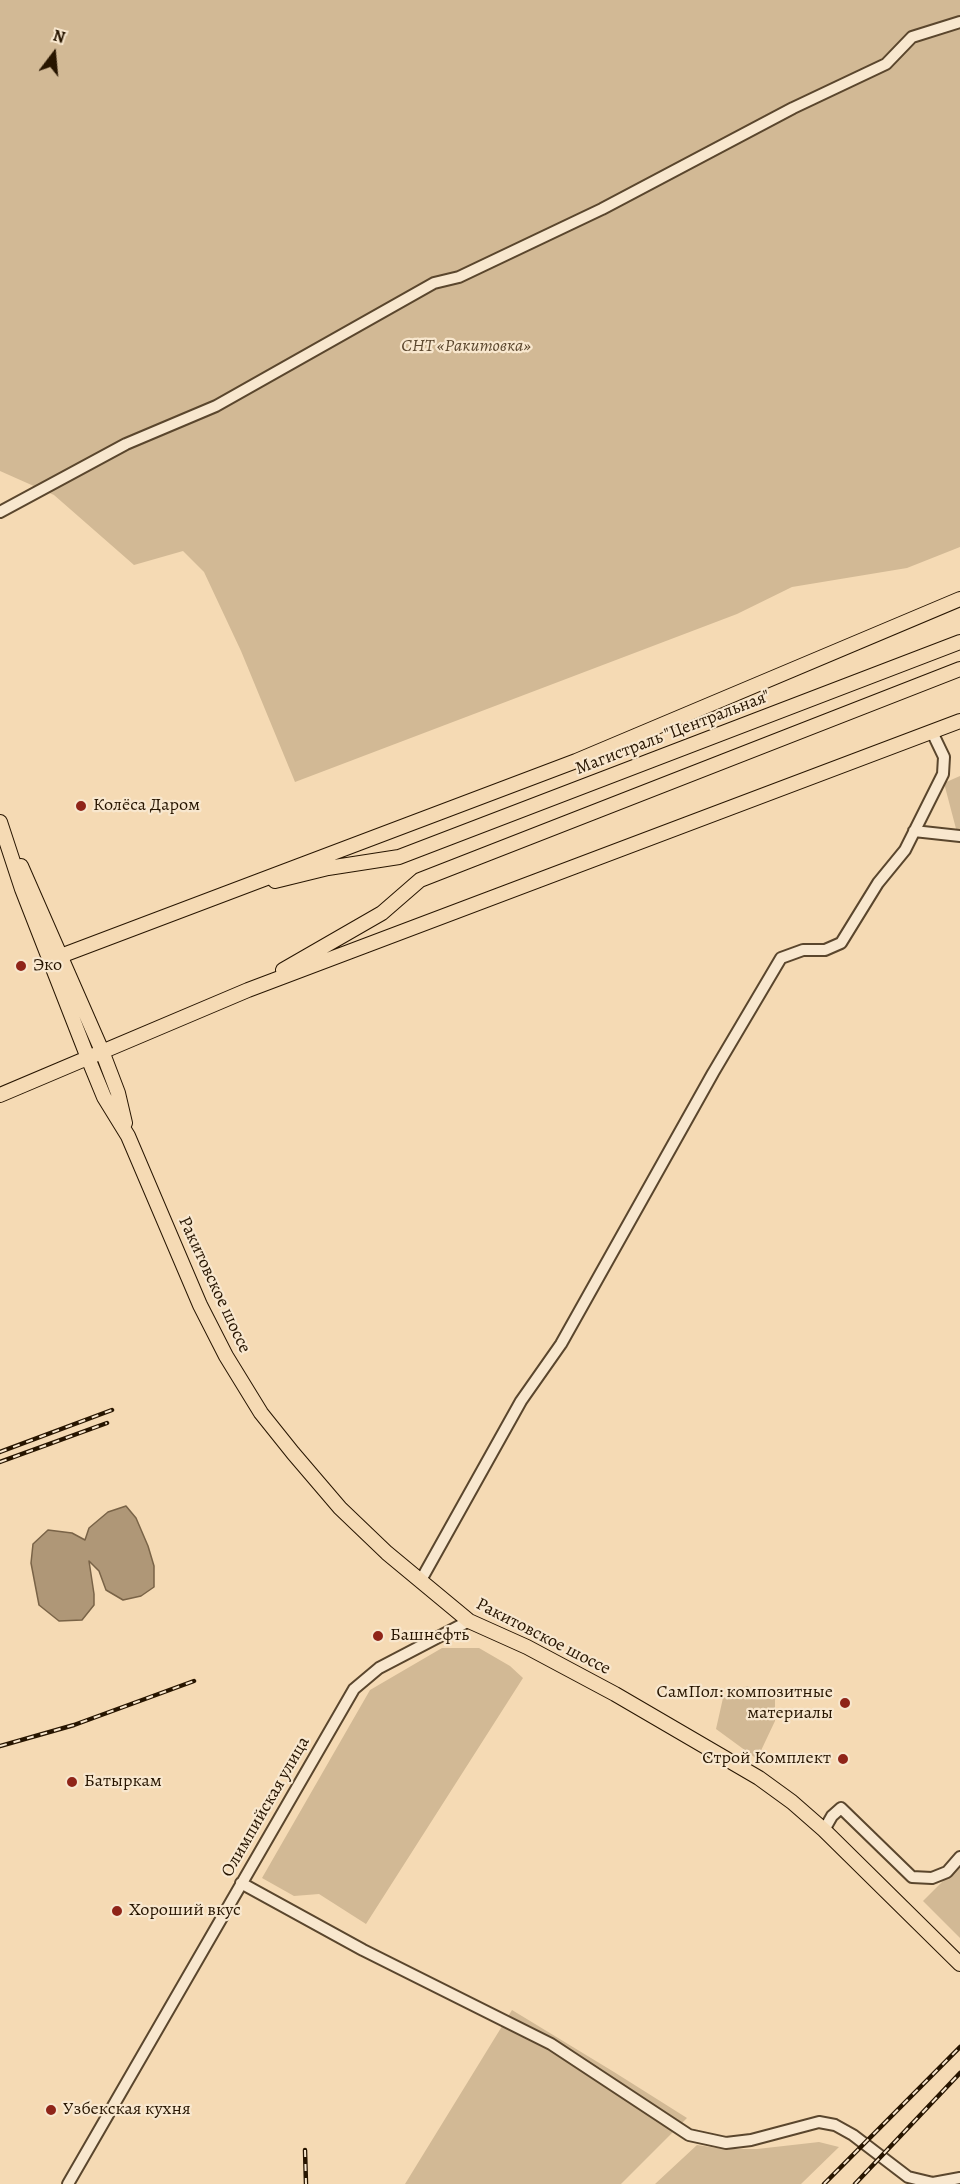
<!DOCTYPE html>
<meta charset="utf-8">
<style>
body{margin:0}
#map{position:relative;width:960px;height:2184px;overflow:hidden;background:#f5dab4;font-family:Alegreya,serif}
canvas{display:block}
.north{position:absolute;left:24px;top:24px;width:60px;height:60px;-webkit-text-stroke:4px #f8e7ce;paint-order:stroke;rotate:16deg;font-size:16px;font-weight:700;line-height:24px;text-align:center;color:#271500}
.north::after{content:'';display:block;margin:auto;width:21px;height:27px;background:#271500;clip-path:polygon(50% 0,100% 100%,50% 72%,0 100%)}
</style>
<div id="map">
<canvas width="960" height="2184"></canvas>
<div class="north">N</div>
</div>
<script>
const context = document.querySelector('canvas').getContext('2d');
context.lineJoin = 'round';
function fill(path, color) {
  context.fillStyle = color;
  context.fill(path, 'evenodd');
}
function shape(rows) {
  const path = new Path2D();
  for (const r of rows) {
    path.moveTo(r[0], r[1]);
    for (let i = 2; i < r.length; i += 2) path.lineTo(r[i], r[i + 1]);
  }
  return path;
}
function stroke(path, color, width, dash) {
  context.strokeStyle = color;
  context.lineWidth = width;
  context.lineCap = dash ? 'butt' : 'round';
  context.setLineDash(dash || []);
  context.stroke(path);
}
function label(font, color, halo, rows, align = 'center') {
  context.font = font + ' Alegreya,serif';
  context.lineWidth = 4.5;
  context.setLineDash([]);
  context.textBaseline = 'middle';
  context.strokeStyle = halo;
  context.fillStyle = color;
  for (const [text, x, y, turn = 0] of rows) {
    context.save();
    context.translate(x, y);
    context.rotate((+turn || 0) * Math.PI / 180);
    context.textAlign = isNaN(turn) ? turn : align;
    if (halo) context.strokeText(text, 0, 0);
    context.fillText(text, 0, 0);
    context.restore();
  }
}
const green = shape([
 [0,0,960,0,960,547,907,568,792,587,737,614,295,782,241,651,204,572,183,551,134,565,54,495,0,471],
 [960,776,960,844,944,783],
 [442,1648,479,1648,510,1666,523,1678,366,1924,319,1894,294,1896,262,1878,370,1690],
 [747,1686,775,1698,775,1721,757,1759,716,1729,723,1698],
 [960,1864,960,1938,923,1901],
 [512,2010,614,2072,687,2118,621,2184,405,2184],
 [819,2142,839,2147,801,2184,655,2184,697,2145,724,2149,757,2149]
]);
const water = shape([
 [126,1506,136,1518,148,1546,154,1566,154,1587,141,1596,123,1600,106,1590,99,1571,89,1561,94,1594,94,1605,82,1620,59,1621,39,1605,31,1563,33,1544,48,1530,72,1533,85,1540,89,1528,108,1512,126,1506]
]);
const minor = shape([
 [0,512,126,444,216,406,434,283,459,277,602,209,793,108,886,64,912,37,960,22],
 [914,831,960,836],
 [421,1580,521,1401,561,1344,713,1073,781,958,803,950,825,950,841,943,878,883,905,850,943,774,944,757,932,732],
 [824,1830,832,1816,841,1808,912,1877,932,1878,947,1872,960,1857],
 [241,1883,363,1950,551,2044,689,2135,726,2143,751,2140,819,2122,835,2125,853,2135,908,2177,933,2183,960,2178],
 [68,2184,354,1689,379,1668,469,1621]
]);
const major = shape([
 [0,822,22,889,88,1058,104,1097,128,1136,200,1305,226,1356,261,1413,293,1453,340,1508,387,1553,469,1621,527,1647,615,1694,759,1778,792,1802,824,1830,960,1964],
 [21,866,102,1051,118,1093,125,1123],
 [275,881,328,868,399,857,960,642],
 [50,960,576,761,960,599],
 [283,970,382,913,420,880,960,669],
 [0,1095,248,990,960,721]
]);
const rail = shape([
 [0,1452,112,1410],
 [0,1462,107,1423],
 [0,1746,74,1725,194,1681],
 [305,2150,306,2184],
 [824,2184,960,2047],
 [855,2184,960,2073]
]);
const markers = [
 [81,806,6,"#8f2418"],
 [21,966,6,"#8f2418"],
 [378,1636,6,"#8f2418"],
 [845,1703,6,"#8f2418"],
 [843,1759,6,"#8f2418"],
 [72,1782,6,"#8f2418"],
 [117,1911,6,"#8f2418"],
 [51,2110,6,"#8f2418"]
];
const parkNames = [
 ["СНТ «Ракитовка»",466,347]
];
const streetNames = [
 ["Магистраль \"Центральная\"",673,733,-21],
 ["Ракитовское шоссе",214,1285,65],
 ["Ракитовское шоссе",543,1637,27],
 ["Олимпийская улица",266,1807,-60]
];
const poiNames = [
 ["Колёса Даром",93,806],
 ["Эко",33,966],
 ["Башнефть",390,1636],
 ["СамПол: композитные",833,1693,"right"],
 ["материалы",833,1714,"right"],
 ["Строй Комплект",831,1759,"right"],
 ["Батыркам",84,1782],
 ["Хороший вкус",129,1911],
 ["Узбекская кухня",63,2110]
];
fill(green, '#d2b995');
fill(water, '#af9777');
stroke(water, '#796347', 1.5);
stroke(minor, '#5a462d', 14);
stroke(major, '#271500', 16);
stroke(minor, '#f8e7ce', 10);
stroke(major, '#f5dab4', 14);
stroke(rail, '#271500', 4.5);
stroke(rail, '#f8e7ce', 2, [7]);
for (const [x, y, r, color] of markers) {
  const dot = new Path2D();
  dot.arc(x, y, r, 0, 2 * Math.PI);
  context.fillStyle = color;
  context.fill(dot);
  stroke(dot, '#f8e7ce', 2);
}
label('italic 18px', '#5a462d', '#f8e7ce', parkNames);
label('18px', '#271500', '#f8e7ce', streetNames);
label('18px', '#271500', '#f8e7ce', poiNames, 'left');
</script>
